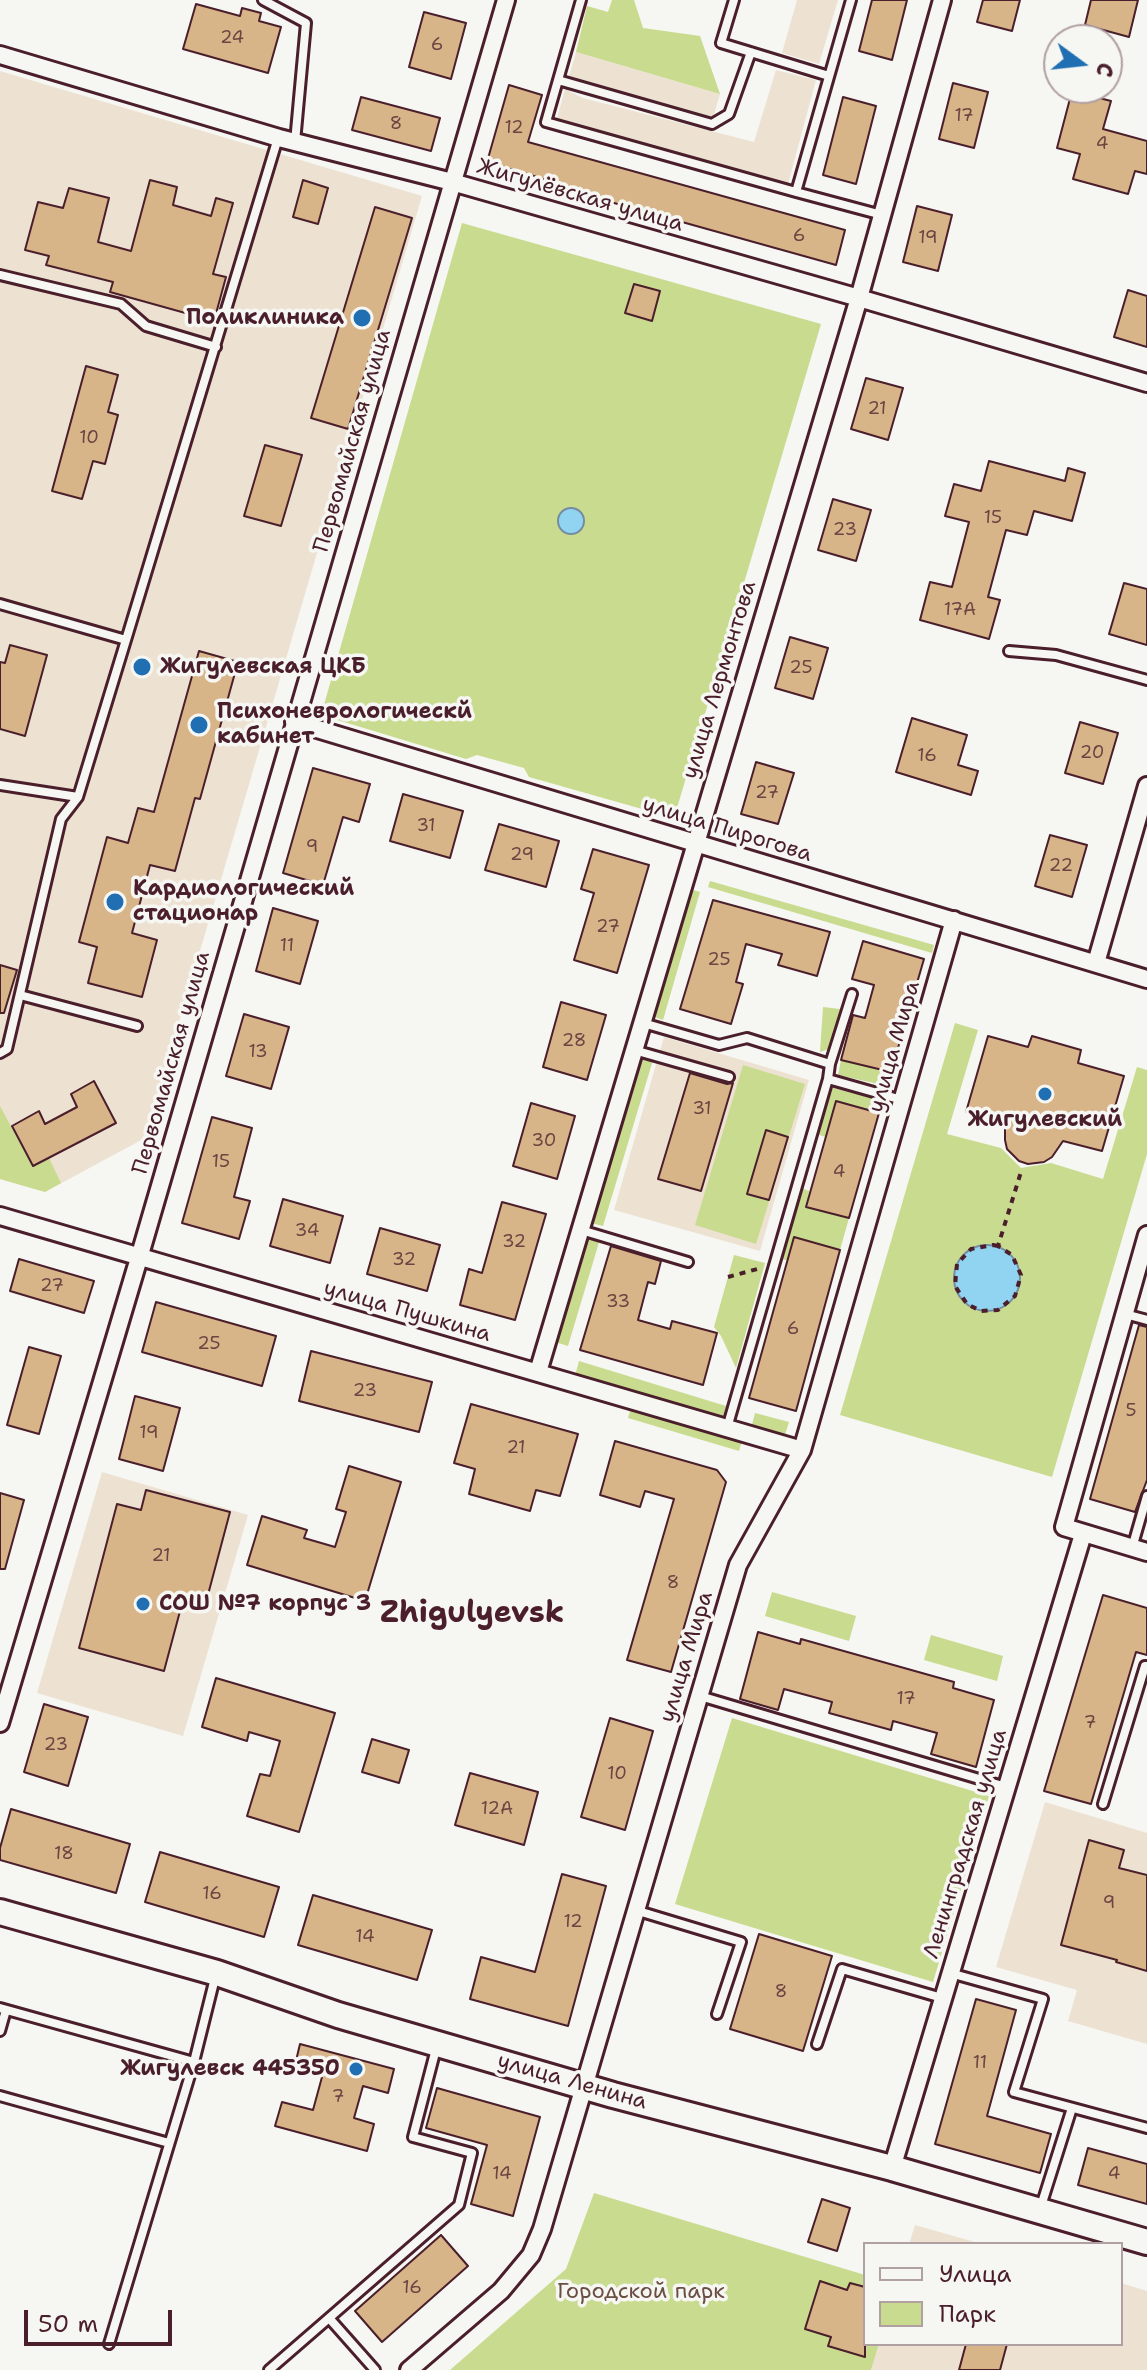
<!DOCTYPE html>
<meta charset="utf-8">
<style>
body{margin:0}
#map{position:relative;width:1147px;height:2370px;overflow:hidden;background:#f6f6f2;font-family:"Shantell Sans",sans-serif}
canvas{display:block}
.legend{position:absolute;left:863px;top:2242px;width:260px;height:104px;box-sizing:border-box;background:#f6f6f2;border:2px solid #b1a0a2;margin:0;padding:10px 14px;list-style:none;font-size:24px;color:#4a1f2b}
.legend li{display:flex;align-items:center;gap:16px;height:40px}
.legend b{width:40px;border:2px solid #b1a0a2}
.north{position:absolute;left:1043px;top:24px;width:80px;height:80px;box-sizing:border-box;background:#f6f6f2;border:2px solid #b1a0a2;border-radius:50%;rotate:105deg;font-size:22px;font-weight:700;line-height:32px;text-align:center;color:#4a1f2b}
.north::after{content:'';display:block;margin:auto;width:28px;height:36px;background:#1f6fb2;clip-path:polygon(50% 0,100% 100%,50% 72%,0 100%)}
.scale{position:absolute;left:24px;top:2310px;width:148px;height:36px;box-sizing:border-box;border:4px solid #4a1f2b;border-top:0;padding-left:10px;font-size:24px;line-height:28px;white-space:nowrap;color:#4a1f2b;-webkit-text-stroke:6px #f6f6f2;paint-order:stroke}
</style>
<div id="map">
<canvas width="1147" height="2370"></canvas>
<ul class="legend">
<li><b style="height:10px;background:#f6f6f2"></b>Улица</li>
<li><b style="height:22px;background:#c8db8f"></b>Парк</li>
</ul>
<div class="north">С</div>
<div class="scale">50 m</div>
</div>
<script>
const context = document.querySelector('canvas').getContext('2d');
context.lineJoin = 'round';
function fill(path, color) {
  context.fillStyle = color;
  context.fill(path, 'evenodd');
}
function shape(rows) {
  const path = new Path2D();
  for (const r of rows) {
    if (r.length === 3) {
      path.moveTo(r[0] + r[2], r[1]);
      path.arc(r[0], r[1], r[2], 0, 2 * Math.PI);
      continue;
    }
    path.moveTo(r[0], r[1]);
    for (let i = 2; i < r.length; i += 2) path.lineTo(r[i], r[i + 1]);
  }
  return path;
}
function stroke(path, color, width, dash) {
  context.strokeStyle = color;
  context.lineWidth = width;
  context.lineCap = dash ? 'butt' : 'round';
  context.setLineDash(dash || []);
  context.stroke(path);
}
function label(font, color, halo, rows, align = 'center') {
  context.font = font + ' "Shantell Sans",sans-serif';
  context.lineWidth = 7;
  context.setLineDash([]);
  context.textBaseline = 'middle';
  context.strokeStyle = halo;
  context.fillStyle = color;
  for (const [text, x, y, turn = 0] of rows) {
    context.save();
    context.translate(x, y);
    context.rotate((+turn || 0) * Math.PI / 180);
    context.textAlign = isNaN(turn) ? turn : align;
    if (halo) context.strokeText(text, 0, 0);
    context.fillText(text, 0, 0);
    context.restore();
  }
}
const built = shape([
 [797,0,838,0,819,64,782,53],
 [576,52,720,94,713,118,569,76],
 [776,70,816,80,788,184,557,119,565,89,583,98,754,142],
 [0,71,422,196,145,1138,45,1192,0,1179],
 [664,1037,809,1080,760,1251,614,1210],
 [102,1472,248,1515,183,1736,37,1693],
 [1045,1802,1147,1833,1147,2044,1068,2021,1077,1990,996,1967],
 [915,2225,982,2244,909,2244],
 [1121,2283,1147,2291,1147,2370,871,2370,879,2344,1121,2344]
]);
const green = shape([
 [612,0,634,0,643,28,700,36,720,94,576,52,587,6,608,12],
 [462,223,821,324,674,818,529,777,524,768,477,755,466,759,321,715],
 [710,881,934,945,932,953,708,887],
 [689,889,700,892,663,1020,652,1016],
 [823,1007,840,1009,835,1047,820,1052],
 [955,1023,978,1030,947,1134,1001,1148,1021,1168,1051,1163,1103,1179,1137,1067,1147,1070,1147,1154,1052,1477,840,1415],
 [640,1056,653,1060,603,1226,591,1223],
 [841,1060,891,1072,887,1086,838,1075],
 [743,1065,805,1084,756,1244,695,1225],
 [830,1087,882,1101,879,1113,836,1101,826,1137,816,1134],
 [0,1106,32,1166,49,1158,61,1183,45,1192,0,1179],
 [801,1188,809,1191,807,1207,849,1218,840,1250,794,1237,787,1260,779,1259],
 [588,1235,600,1239,568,1346,555,1342],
 [734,1255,765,1263,736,1368,721,1336,714,1327],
 [579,1361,726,1406,722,1420,575,1376],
 [632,1404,743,1437,739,1451,628,1418],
 [755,1413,789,1422,783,1441,750,1432],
 [772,1592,856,1616,849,1641,765,1616],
 [931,1635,1003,1656,997,1681,924,1660],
 [732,1718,989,1796,933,1982,675,1904],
 [594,2193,865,2275,865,2344,879,2344,871,2370,450,2370,566,2269]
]);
const water = shape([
 [571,521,13],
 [987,1278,33]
]);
const building = shape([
 [872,0,907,0,892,60,859,51,872,0],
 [983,0,1020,0,1012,31,977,22,983,0],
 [1091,0,1138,0,1129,37,1085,25,1091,0],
 [196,4,240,16,242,8,261,13,259,21,281,27,268,73,183,49,196,4],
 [424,12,466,23,451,79,409,67,424,12],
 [953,83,988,92,974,148,939,139,953,83],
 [509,85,542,95,528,142,845,230,836,265,546,184,547,180,487,162,509,85],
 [1072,91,1111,101,1103,129,1147,141,1147,174,1135,171,1128,194,1073,179,1080,154,1057,148,1072,91],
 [361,97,440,118,431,151,352,130,361,97],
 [843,97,876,106,856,184,823,175,843,97],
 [150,180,177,187,173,205,211,216,216,198,233,203,213,274,226,277,214,321,110,292,113,282,46,265,49,256,25,250,38,202,63,208,69,188,109,198,98,242,131,251,150,180],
 [303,180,328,188,318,224,293,217,303,180],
 [917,206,952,215,938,271,903,262,917,206],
 [375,207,412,218,348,429,311,418,375,207],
 [634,284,660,291,652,321,625,313,634,284],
 [1128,290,1147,296,1147,347,1114,337,1128,290],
 [86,366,118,375,108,412,118,415,105,464,93,461,82,499,52,491,86,366],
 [866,378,903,388,888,440,851,429,866,378],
 [265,445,302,455,281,526,244,516,265,445],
 [989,461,1065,481,1068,468,1085,473,1072,521,1034,511,1027,535,1006,530,988,597,1000,600,989,639,920,620,930,582,952,587,969,522,945,516,954,484,981,491,989,461],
 [833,499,871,510,856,561,818,550,833,499],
 [1124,583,1147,589,1147,645,1109,634,1124,583],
 [790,637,828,648,813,699,775,688,790,637],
 [10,645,47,655,25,736,0,729,0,662,5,663,10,645],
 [199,651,238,662,200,799,195,798,175,871,150,865,132,933,157,940,142,997,88,983,97,947,79,942,107,837,128,843,138,808,154,812,199,651],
 [912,718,967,735,958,765,978,771,971,795,896,772,912,718],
 [1080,722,1118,733,1103,784,1065,773,1080,722],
 [756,762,794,773,778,824,741,814,756,762],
 [313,768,370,784,359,822,343,817,323,885,283,873,313,768],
 [403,794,463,811,450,858,390,841,403,794],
 [499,824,559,841,546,887,485,870,499,824],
 [1050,835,1087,845,1072,897,1035,886,1050,835],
 [593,849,649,865,617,973,574,960,594,893,581,889,593,849],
 [713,900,830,932,817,976,778,965,782,954,746,944,736,982,743,984,731,1024,680,1009,713,900],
 [273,908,318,921,300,984,256,971,273,908],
 [863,941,924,959,891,1072,841,1060,853,1015,865,1018,874,985,852,979,863,941],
 [0,965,17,970,4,1013,0,1013,0,965],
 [561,1002,606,1015,587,1080,543,1067,561,1002],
 [244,1014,289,1027,271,1089,226,1076,244,1014],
 [988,1036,1028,1047,1032,1036,1081,1050,1078,1063,1124,1076,1102,1151,1063,1141,1052,1157,1044,1162,1028,1164,1019,1161,1007,1149,1005,1140,1005,1123,966,1112,988,1036],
 [690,1073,727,1084,733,1083,701,1191,658,1179,690,1073],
 [94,1081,116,1123,33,1166,12,1126,39,1111,45,1124,77,1107,71,1094,94,1081],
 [836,1101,879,1113,849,1218,806,1207,836,1101],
 [531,1103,575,1116,557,1179,513,1166,531,1103],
 [212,1117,252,1128,234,1197,250,1201,239,1239,182,1223,212,1117],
 [766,1130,788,1137,769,1200,747,1194,766,1130],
 [283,1199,343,1216,330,1263,270,1246,283,1199],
 [502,1202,546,1214,515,1320,460,1305,469,1269,482,1273,502,1202],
 [380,1228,440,1245,427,1291,367,1274,380,1228],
 [794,1237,840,1250,796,1411,749,1398,794,1237],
 [611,1246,661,1261,655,1284,648,1282,638,1320,670,1329,672,1321,717,1333,703,1385,580,1350,611,1246],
 [19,1259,94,1281,84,1313,10,1291,19,1259],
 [156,1302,276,1336,262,1386,142,1352,156,1302],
 [1139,1325,1147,1327,1147,1480,1135,1512,1090,1499,1139,1325],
 [29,1347,61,1356,39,1434,7,1425,29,1347],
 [311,1351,432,1382,419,1432,299,1401,311,1351],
 [135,1396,180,1408,163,1471,119,1459,135,1396],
 [471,1404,578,1434,560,1496,536,1490,530,1511,469,1494,475,1469,454,1463,471,1404],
 [615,1441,717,1470,726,1482,671,1672,627,1660,674,1499,645,1491,640,1507,600,1495,615,1441],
 [349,1466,401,1482,365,1601,247,1565,262,1516,307,1530,304,1538,335,1547,346,1512,336,1509,349,1466],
 [146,1490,230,1512,205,1606,183,1600,164,1671,79,1648,117,1504,141,1510,146,1490],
 [0,1493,24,1500,5,1569,0,1569,0,1493],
 [1103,1595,1147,1608,1147,1655,1136,1652,1091,1804,1044,1791,1103,1595],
 [758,1632,800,1644,801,1639,954,1682,953,1688,994,1700,976,1767,931,1754,937,1733,893,1721,891,1730,829,1713,832,1702,784,1689,778,1710,740,1699,758,1632],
 [216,1678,335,1713,299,1832,247,1816,260,1774,270,1776,280,1741,249,1732,247,1741,202,1727,216,1678],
 [44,1704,88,1717,68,1786,24,1772,44,1704],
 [610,1718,653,1731,625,1830,581,1817,610,1718],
 [372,1739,409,1750,399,1783,362,1772,372,1739],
 [470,1773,538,1792,524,1845,455,1825,470,1773],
 [11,1809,130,1844,116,1893,0,1860,0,1848,11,1809],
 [1089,1840,1124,1850,1119,1868,1147,1875,1147,1971,1116,1962,1117,1960,1061,1945,1089,1840],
 [160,1852,279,1887,264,1937,145,1902,160,1852],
 [562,1874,606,1886,568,2026,470,1999,481,1957,535,1972,562,1874],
 [313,1895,432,1930,417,1980,298,1945,313,1895],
 [759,1934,832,1956,803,2051,730,2029,759,1934],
 [976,1999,1016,2010,987,2116,1051,2134,1040,2173,935,2144,976,1999],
 [300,2044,394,2069,388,2093,363,2086,354,2118,374,2124,367,2151,275,2126,282,2102,313,2110,322,2077,294,2069,300,2044],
 [437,2088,540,2117,513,2216,471,2204,487,2145,426,2128,437,2088],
 [1088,2148,1147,2164,1147,2204,1078,2185,1088,2148],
 [822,2199,850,2208,837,2251,808,2242,822,2199],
 [441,2235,468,2266,382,2342,355,2311,441,2235],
 [820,2281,847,2290,850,2283,865,2287,865,2357,828,2346,831,2337,805,2329,820,2281],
 [966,2344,1007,2344,1000,2370,959,2370,966,2344]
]);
const path = shape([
 [998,1246,993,1245,971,1249,957,1264,955,1286,967,1304,981,1311,998,1310,1015,1296,1021,1275,1012,1255,998,1246,1021,1172],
 [728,1277,761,1268]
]);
const lane = shape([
 [263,0,306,23,295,142],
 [581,0,546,122,796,192,851,0],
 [734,0,721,43,829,76],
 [558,80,712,124,729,114,751,52],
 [796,192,882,215],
 [0,275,121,304,146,326,216,347],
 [0,604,126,640,278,138],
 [1009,651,1056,655,1147,680],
 [0,785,78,797],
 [852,994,830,1064,828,1079,902,1100],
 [20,995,137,1026],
 [643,1023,719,1045,747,1038,830,1064],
 [634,1050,729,1077],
 [0,1053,7,1049,61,819,78,797,126,640],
 [581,1230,688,1262],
 [1125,1314,1147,1320],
 [727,1428,828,1079],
 [1132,1548,1147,1496],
 [700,1696,1006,1787],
 [1103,1804,1145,1666,1147,1666],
 [635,1910,741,1942,717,2014],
 [950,1973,1043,1999,1014,2092,1147,2128],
 [0,2008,194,2062],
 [0,2031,6,2010],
 [817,2044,842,1969,942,1998],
 [0,2096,169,2143],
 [1041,2206,1072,2108],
 [109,2344,194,2062,216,1974],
 [269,2370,329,2318],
 [375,2370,329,2318,459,2205,472,2153,413,2137,437,2045]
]);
const street = shape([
 [0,55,279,138,452,182,859,298,1147,383],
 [294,722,1147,979],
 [1096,963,1147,786],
 [0,1216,802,1450],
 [1147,1235,1064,1527,1147,1552],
 [538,1372,859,298,942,0],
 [0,1723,139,1258,506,0],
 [892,2168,1083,1534],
 [409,2370,501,2291,531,2255,542,2229,738,1565,802,1450,954,920]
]);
const secondary = shape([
 [0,1912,217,1973,338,2015,613,2095,892,2168,1147,2242]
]);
const markers = [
 [362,318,10,"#1f6fb2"],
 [142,667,10,"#1f6fb2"],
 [199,725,10,"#1f6fb2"],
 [115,902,10,"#1f6fb2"],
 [1045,1094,8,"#1f6fb2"],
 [143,1604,8,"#1f6fb2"],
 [356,2069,8,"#1f6fb2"]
];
const numberNames = [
 ["24",232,38],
 ["6",437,45],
 ["17",964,116],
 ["8",396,124],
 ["12",514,128],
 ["4",1102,144],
 ["6",799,236],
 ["19",928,238],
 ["21",877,409],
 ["10",89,438],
 ["15",993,518],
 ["23",845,530],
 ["17А",960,610],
 ["25",801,668],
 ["20",1092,753],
 ["16",927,756],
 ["27",767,793],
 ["31",426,826],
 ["9",312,847],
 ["29",522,855],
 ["22",1061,866],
 ["27",608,927],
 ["11",287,946],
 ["25",719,960],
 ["28",574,1041],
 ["13",258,1052],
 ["31",702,1109],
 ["30",544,1141],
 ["15",221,1162],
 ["4",839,1172],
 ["34",307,1231],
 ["32",514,1242],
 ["32",404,1260],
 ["27",52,1286],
 ["33",618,1302],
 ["6",793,1329],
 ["25",209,1344],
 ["23",365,1391],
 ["5",1131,1411],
 ["19",149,1433],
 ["21",516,1448],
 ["21",161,1556],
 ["8",673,1583],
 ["17",906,1699],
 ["7",1090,1723],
 ["23",56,1745],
 ["10",617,1774],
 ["12А",497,1809],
 ["18",64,1854],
 ["16",212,1894],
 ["9",1109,1903],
 ["12",573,1922],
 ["14",365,1937],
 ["8",781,1992],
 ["11",980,2063],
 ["7",338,2097],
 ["14",502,2174],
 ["4",1114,2174],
 ["16",412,2288]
];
const streetNames = [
 ["Жигулёвская улица",580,196,16],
 ["Первомайская улица",353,441,-74],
 ["улица Лермонтова",720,680,-73],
 ["улица Пирогова",727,830,17],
 ["улица Мира",895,1047,-74],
 ["Первомайская улица",172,1063,-74],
 ["улица Пушкина",407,1312,16],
 ["улица Мира",687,1657,-73],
 ["Ленинградская улица",966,1844,-73],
 ["улица Ленина",572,2082,16]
];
const poiNames = [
 ["Поликлиника",344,318,"right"],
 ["Жигулевская ЦКБ",160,667],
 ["Психоневрологическй",217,712],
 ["кабинет",217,737],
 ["Кардиологический",133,889],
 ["стационар",133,914],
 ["Жигулевский",1045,1120,"center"],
 ["СОШ №7 корпус 3",159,1604],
 ["Жигулевск 445350",340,2069,"right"]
];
const parkNames = [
 ["Городской парк",641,2292]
];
const districtNames = [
 ["Zhigulyevsk",472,1614]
];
fill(built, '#ede2d2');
fill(green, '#c8db8f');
fill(water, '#91d4f2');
stroke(water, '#758ca2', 2);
fill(building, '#d8b489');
stroke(building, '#4a1f2b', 2);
stroke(lane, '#4a1f2b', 14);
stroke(street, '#4a1f2b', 22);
stroke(secondary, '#4a1f2b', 30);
stroke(path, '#4a1f2b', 4, [6, 6]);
stroke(lane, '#f6f6f2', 8);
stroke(street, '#f6f6f2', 16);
stroke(secondary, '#f6f6f2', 24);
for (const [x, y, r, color] of markers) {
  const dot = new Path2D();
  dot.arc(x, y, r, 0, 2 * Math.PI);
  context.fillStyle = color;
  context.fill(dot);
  stroke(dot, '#f6f6f2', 3);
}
label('18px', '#6e4442', null, numberNames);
label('22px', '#4a1f2b', '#f6f6f2', streetNames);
label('bold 22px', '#4a1f2b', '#f6f6f2', poiNames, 'left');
label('22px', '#6a4e44', '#f6f6f2', parkNames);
label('bold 30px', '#4a1f2b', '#f6f6f2', districtNames);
</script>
